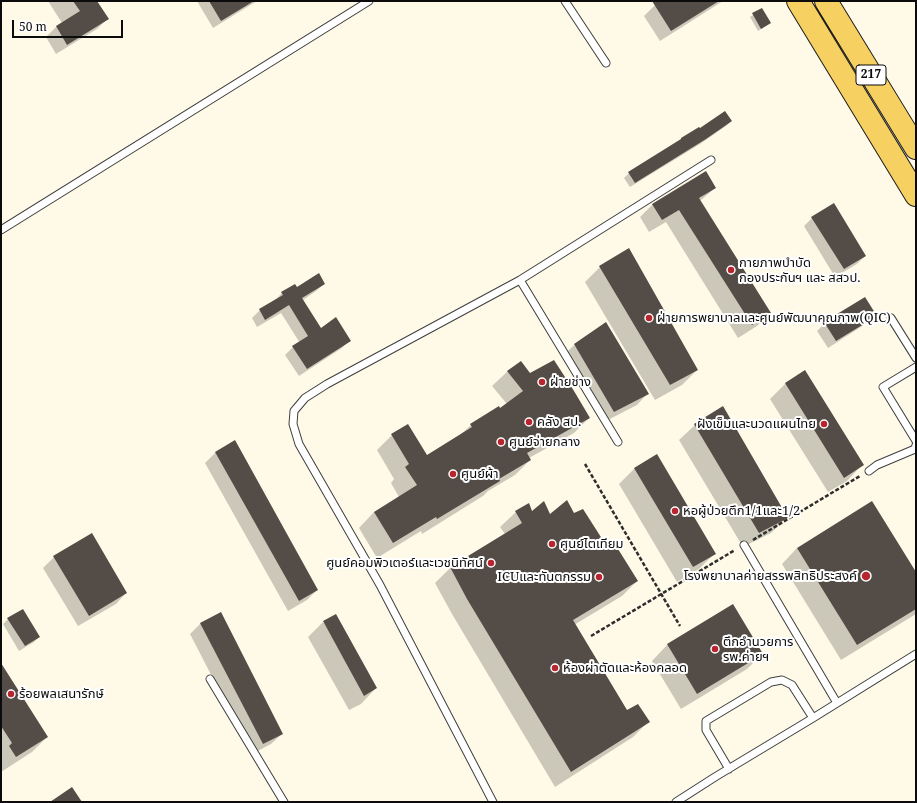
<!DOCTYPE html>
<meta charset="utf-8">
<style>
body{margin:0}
#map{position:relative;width:917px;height:803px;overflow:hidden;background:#fffae8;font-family:"Noto Serif",serif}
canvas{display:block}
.frame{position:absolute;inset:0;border:2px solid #0b0b0b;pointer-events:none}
.scale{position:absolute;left:12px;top:20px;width:111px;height:18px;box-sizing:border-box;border:2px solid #0b0b0b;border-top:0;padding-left:5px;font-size:12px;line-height:14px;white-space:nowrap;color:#0b0b0b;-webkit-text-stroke:3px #fff;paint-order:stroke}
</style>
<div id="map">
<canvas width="917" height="803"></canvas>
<div class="frame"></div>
<div class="scale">50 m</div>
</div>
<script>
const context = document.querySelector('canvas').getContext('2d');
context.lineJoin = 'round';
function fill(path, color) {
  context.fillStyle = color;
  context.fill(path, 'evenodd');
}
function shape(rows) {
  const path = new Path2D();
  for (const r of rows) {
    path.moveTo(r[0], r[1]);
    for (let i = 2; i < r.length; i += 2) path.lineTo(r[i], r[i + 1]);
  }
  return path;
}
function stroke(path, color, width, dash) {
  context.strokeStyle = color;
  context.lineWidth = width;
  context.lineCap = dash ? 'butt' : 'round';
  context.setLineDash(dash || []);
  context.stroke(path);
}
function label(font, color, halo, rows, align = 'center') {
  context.font = font + ' "Noto Serif","Noto Sans Thai",serif';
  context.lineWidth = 4;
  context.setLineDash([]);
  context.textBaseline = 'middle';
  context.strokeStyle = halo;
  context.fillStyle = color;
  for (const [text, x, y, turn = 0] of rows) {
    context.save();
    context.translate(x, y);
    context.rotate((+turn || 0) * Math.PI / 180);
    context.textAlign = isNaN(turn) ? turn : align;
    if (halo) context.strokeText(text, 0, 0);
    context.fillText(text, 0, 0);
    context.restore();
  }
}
const shadow = shape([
 [48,1,96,1,107,19,97,29,56,54,46,37,56,27,62,23],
 [197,1,257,1,213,28],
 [662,1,723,1,660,41,644,16,655,5],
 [762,9,770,23,758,31,750,17],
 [731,121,726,126,700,144,630,187,624,178,629,173,699,129],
 [715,188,700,201,770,313,757,326,738,338,666,222,649,232,640,217,653,204],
 [812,218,865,256,857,264,835,277,804,226],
 [600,267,697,370,682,385,655,400,585,282],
 [324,284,316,291,303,300,320,329,350,340,342,348,299,376,285,355,293,347,300,343,281,313,257,327,252,318,260,310,274,301,282,293,296,289],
 [875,316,867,323,828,348,817,331,825,323],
 [574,345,647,394,637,405,604,422,564,355],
 [508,371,530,374,589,418,574,433,529,458,530,460,515,475,488,491,483,496,422,534,421,531,377,558,359,528,374,512,399,497,391,483,394,479,377,450,392,435,427,456,459,436,471,425,500,410,507,404,492,386],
 [786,383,862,465,847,481,828,492,770,399],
 [695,425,786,518,771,533,743,547,679,440],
 [216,452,317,590,307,600,288,611,205,463],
 [635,468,714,554,699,569,677,582,619,484],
 [516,512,532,513,549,515,574,515,606,547,637,581,622,596,574,625,626,711,648,722,633,737,555,787,452,614,435,583,450,568,505,534,500,527],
 [797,548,916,574,916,614,841,660,782,564],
 [54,557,126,593,116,604,78,626,43,568],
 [733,606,762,654,747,669,681,709,652,661,667,645],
 [8,619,39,637,34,642,19,651,3,624],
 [323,622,376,688,361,704,349,710,308,637],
 [201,623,282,734,271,744,252,754,190,634],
 [1,665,47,737,32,752,1,772]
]);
const building = shape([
 [73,1,97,1,109,19,67,45,56,26,80,11],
 [209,1,254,1,221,21],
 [652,1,719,1,671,31],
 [762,8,771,23,761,29,752,13],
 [725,111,732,121,706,139,635,183,628,172,681,139,681,138,699,127,700,128],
 [706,171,716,188,699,198,771,313,752,325,679,210,662,220,652,204],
 [834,203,866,256,844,269,811,217],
 [629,248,698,370,670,385,599,266],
 [319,273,325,284,302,298,321,328,336,317,351,341,307,369,292,346,308,336,289,305,265,320,259,309,283,295,281,292,295,284,297,287],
 [865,297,877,316,836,341,824,322],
 [606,322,649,394,614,412,574,344],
 [554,360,574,391,590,418,527,453,531,460,499,479,500,481,437,519,436,517,393,543,374,512,417,485,405,467,409,464,391,434,408,424,427,455,472,427,470,424,499,406,500,408,523,391,507,371,521,361,530,373],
 [805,370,864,465,844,478,785,383],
 [723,406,788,518,759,533,694,424],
 [235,440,318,590,299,601,215,452],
 [657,454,716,554,693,567,634,468],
 [567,500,574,513,583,509,606,545,613,541,638,581,573,620,627,710,638,704,650,722,571,772,467,599,450,567,522,523,515,511,529,503,532,511,544,501,550,514],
 [872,501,916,572,916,609,857,645,797,548],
 [92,533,127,593,89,616,53,556],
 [733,604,763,654,697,694,667,644],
 [23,609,40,637,25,646,7,618],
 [221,612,283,734,263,744,200,623],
 [336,614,377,688,364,696,323,621],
 [1,663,48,737,16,757,9,746,12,743,1,726],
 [72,787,82,802,50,802]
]);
const path = shape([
 [585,464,680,626],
 [753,540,860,476],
 [591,636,735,550]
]);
const service = shape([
 [565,1,606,63],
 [1,230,369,1],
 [520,280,618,442],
 [891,318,916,358],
 [916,367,883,387,916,441],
 [869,471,877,465,915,449,916,445],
 [744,545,837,703],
 [210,679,284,802],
 [729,769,706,730,706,721,771,682,782,680,792,685,813,718],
 [493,802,380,585,299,444,293,424,294,411,305,398,327,384,520,280,711,160],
 [676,802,715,777,813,718,916,654]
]);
const primary = shape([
 [798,1,916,195],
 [826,1,916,148]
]);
const markers = [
 [731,270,4,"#b7262f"],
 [649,318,4,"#b7262f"],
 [542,382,4,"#b7262f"],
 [529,422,4,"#b7262f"],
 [824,424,4,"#b7262f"],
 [501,442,4,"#b7262f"],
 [453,474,4,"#b7262f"],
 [675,511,4,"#b7262f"],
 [552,544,4,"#b7262f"],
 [491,563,4,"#b7262f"],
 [866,576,5,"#b7262f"],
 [599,577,4,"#b7262f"],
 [715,649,4,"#b7262f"],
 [555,668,4,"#b7262f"],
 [11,694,4,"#b7262f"]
];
const shields = [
 [871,75,30]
];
const shieldNames = [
 ["217",871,75]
];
const poiNames = [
 ["กายภาพบำบัด",739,263],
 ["กองประกันฯ และ สสวป.",739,278],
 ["ฝ่ายการพยาบาลและศูนย์พัฒนาคุณภาพ(QIC)",657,318],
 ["ฝ่ายช่าง",550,382],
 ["คลัง สป.",537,422],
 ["ฝังเข็มและนวดแผนไทย",816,424,"right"],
 ["ศูนย์จ่ายกลาง",509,442],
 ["ศูนย์ผ้า",461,474],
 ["หอผู้ป่วยตึก1/1และ1/2",683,511],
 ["ศูนย์ไตเทียม",560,544],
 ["ศูนย์คอมพิวเตอร์และเวชนิทัศน์",483,563,"right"],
 ["โรงพยาบาลค่ายสรรพสิทธิประสงค์",857,576,"right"],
 ["ICUและทันตกรรม",591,577,"right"],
 ["ตึกอำนวยการ",723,642],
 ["รพ.ค่ายฯ",723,657],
 ["ห้องผ่าตัดและห้องคลอด",563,668],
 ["ร้อยพลเสนารักษ์",19,694]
];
fill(shadow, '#0003');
fill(building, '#534c47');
stroke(service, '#3e3e3e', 9);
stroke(primary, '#1c1c1c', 24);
stroke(path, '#2d2d2d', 2.5, [4, 2]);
stroke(service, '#fff', 7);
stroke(primary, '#f6d061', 22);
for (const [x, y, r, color] of markers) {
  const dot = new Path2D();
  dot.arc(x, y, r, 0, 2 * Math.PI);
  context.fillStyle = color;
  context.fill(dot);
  stroke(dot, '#fff', 1.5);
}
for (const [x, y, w] of shields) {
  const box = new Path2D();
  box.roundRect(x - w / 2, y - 10, w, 20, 3);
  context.fillStyle = '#fff';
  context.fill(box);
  stroke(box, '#0b0b0b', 1);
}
label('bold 12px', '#0b0b0b', null, shieldNames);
label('13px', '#0b0b0b', '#fff', poiNames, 'left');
</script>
